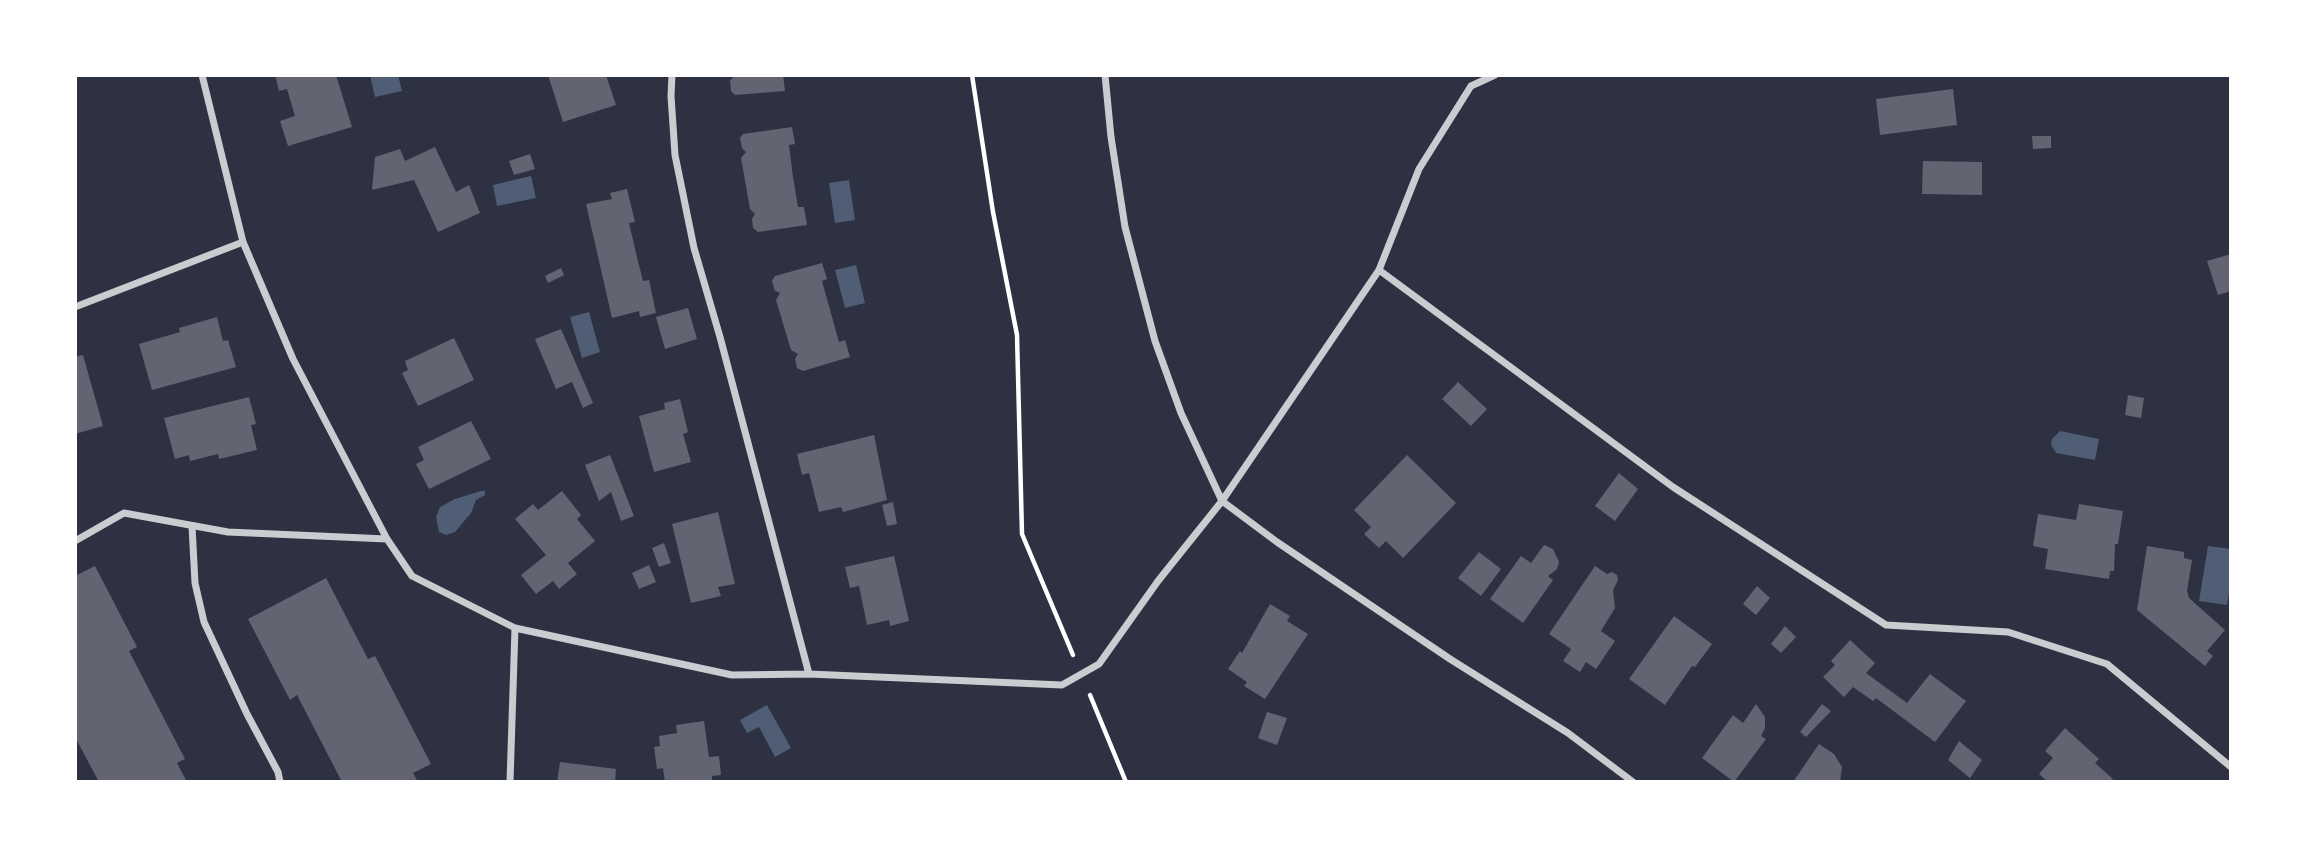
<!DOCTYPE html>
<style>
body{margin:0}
#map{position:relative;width:2306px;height:857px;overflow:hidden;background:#2d3142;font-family:"IBM Plex Sans",sans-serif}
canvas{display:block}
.frame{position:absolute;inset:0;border:77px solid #fff;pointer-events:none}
</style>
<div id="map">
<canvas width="2306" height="857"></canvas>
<div class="frame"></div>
</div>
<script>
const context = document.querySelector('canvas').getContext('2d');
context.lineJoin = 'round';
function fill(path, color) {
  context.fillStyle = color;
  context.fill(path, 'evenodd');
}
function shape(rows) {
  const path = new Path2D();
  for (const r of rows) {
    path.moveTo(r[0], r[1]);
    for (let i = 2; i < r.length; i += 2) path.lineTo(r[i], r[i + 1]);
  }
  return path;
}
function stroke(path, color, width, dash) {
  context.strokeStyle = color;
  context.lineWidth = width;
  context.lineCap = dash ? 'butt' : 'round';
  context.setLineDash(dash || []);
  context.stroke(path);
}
const water = shape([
 [370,75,398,75,402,91,375,97],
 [531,176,536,198,497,206,493,185],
 [849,180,855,220,835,223,829,183],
 [856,265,865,303,845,308,835,270],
 [589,312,600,352,582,358,570,317],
 [2060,431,2099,439,2095,460,2056,453,2051,445,2052,439],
 [481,491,485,491,485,495,476,500,471,513,455,532,446,535,439,532,436,517,440,507,455,499],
 [2208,546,2231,549,2231,582,2227,605,2199,601],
 [767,705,791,748,775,757,759,727,747,733,740,720]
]);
const building = shape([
 [275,75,336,75,352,127,288,146,280,121,295,116,287,89,279,91],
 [548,75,606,75,616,105,563,122],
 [735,75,783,75,785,91,735,95,731,91,730,81],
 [1953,89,1957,125,1880,135,1876,99],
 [792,127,795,144,789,145,793,177,798,207,804,207,807,225,758,232,753,228,752,219,755,214,750,209,741,158,746,152,742,148,740,138,743,134],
 [2032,136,2051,136,2051,148,2033,149],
 [435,147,456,192,469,185,480,213,438,232,414,180,372,190,375,157,400,149,405,161],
 [530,154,535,169,514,175,509,161],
 [1923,161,1982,162,1982,195,1922,194],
 [627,189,635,222,629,223,636,253,643,281,649,280,656,313,640,317,639,311,612,318,586,204,612,199,610,193],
 [2231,254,2231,291,2218,295,2207,261],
 [822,263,827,279,822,281,839,342,845,340,850,357,803,371,797,368,795,359,798,354,791,350,776,300,780,293,775,291,772,281,775,276],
 [561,268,564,275,548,283,545,276],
 [688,308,697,339,665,349,656,317],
 [217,317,223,341,228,340,236,367,152,390,139,344,180,332,179,328],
 [561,329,593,403,583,408,572,382,556,389,535,339],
 [454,338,474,380,418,406,402,373,408,370,405,361],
 [83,355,103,426,75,434,75,357],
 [1458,382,1487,409,1471,426,1442,399],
 [2128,395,2144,398,2141,418,2125,415],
 [249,397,256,424,251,425,257,450,219,459,218,454,190,461,189,455,175,459,164,418],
 [680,399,688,432,683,434,691,462,654,472,639,416,665,409,664,403],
 [471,421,491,459,429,489,416,464,424,460,418,447],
 [874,435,887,500,843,512,841,507,819,512,809,473,802,475,797,454],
 [610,455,634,516,621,521,611,492,599,501,585,465],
 [1407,455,1456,503,1403,558,1386,541,1379,548,1364,534,1371,527,1354,510],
 [1619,473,1638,489,1615,521,1595,506],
 [562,491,581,515,577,519,595,541,568,563,577,574,559,589,553,581,536,594,521,575,546,555,515,519,533,504,538,510],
 [893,502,897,524,887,526,882,505],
 [2079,504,2123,511,2118,544,2115,544,2114,571,2110,571,2109,579,2045,569,2048,549,2033,546,2038,514,2076,520],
 [718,512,735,584,718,587,721,596,691,603,672,524],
 [664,543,671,563,659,567,652,548],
 [1544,545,1553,549,1559,562,1557,569,1548,576,1553,580,1523,623,1490,599,1521,556,1531,563],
 [2147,546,2184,552,2184,558,2192,560,2187,591,2189,598,2225,630,2207,651,2213,656,2205,666,2137,610],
 [1479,552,1501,569,1481,596,1458,578],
 [894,556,909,621,890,626,889,620,867,625,859,586,850,588,845,567],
 [649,565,656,582,639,589,632,573],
 [95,566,137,647,129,651,185,759,177,763,187,782,99,782,75,737,75,576],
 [1595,566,1607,574,1612,572,1617,575,1618,580,1613,590,1615,608,1601,631,1615,641,1596,669,1586,662,1580,672,1563,661,1571,649,1549,634],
 [326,578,368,659,375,656,431,764,413,773,418,782,342,782,297,695,290,700,248,619],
 [1757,586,1770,598,1756,615,1743,604],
 [1270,604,1290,616,1287,621,1308,634,1265,699,1244,686,1247,682,1228,669,1240,651,1242,653],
 [1674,616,1712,644,1695,667,1692,666,1665,705,1629,679],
 [1785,626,1796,637,1781,653,1771,644],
 [1850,640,1875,663,1866,673,1907,703,1930,674,1966,701,1935,742,1876,698,1873,701,1853,687,1844,697,1823,677,1835,665,1831,661],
 [1756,704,1765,717,1765,728,1761,736,1766,739,1734,782,1702,758,1733,715,1743,723],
 [1822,704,1831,711,1806,737,1800,732],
 [1267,712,1287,718,1277,745,1258,738],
 [704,721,709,757,719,756,721,775,712,776,712,780,698,782,665,782,663,768,657,769,654,747,660,746,659,736,677,733,676,725],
 [2065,728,2099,759,2095,763,2113,779,2110,782,2048,782,2039,774,2053,758,2045,751],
 [1959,741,1982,760,1970,778,1948,760],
 [1819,744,1834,754,1842,767,1840,782,1793,782],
 [560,762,616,769,615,782,557,782]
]);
const path = shape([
 [972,75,993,212,1017,335,1022,534,1073,655],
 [1090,695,1126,782]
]);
const minor = shape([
 [202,75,243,242,293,359,387,539,412,576,515,628,732,675,809,674,1062,685,1099,664,1158,581,1222,501,1379,270],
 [672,75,671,96,675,155,694,248,720,337,809,674],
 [1105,75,1111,137,1125,227,1155,341,1181,413,1222,501,1277,542,1450,659,1568,733,1633,782],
 [1495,75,1471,86,1419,169,1379,270,1673,487,1886,625,2008,632,2107,664,2231,767],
 [75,307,243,242],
 [192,526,195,583,204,622,247,714,278,772,280,782],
 [75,541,124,513,228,532,387,539],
 [510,782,515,628]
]);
fill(water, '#4f5d75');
fill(building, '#626471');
stroke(path, '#fff', 4.5);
stroke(minor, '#caccd0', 7);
</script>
